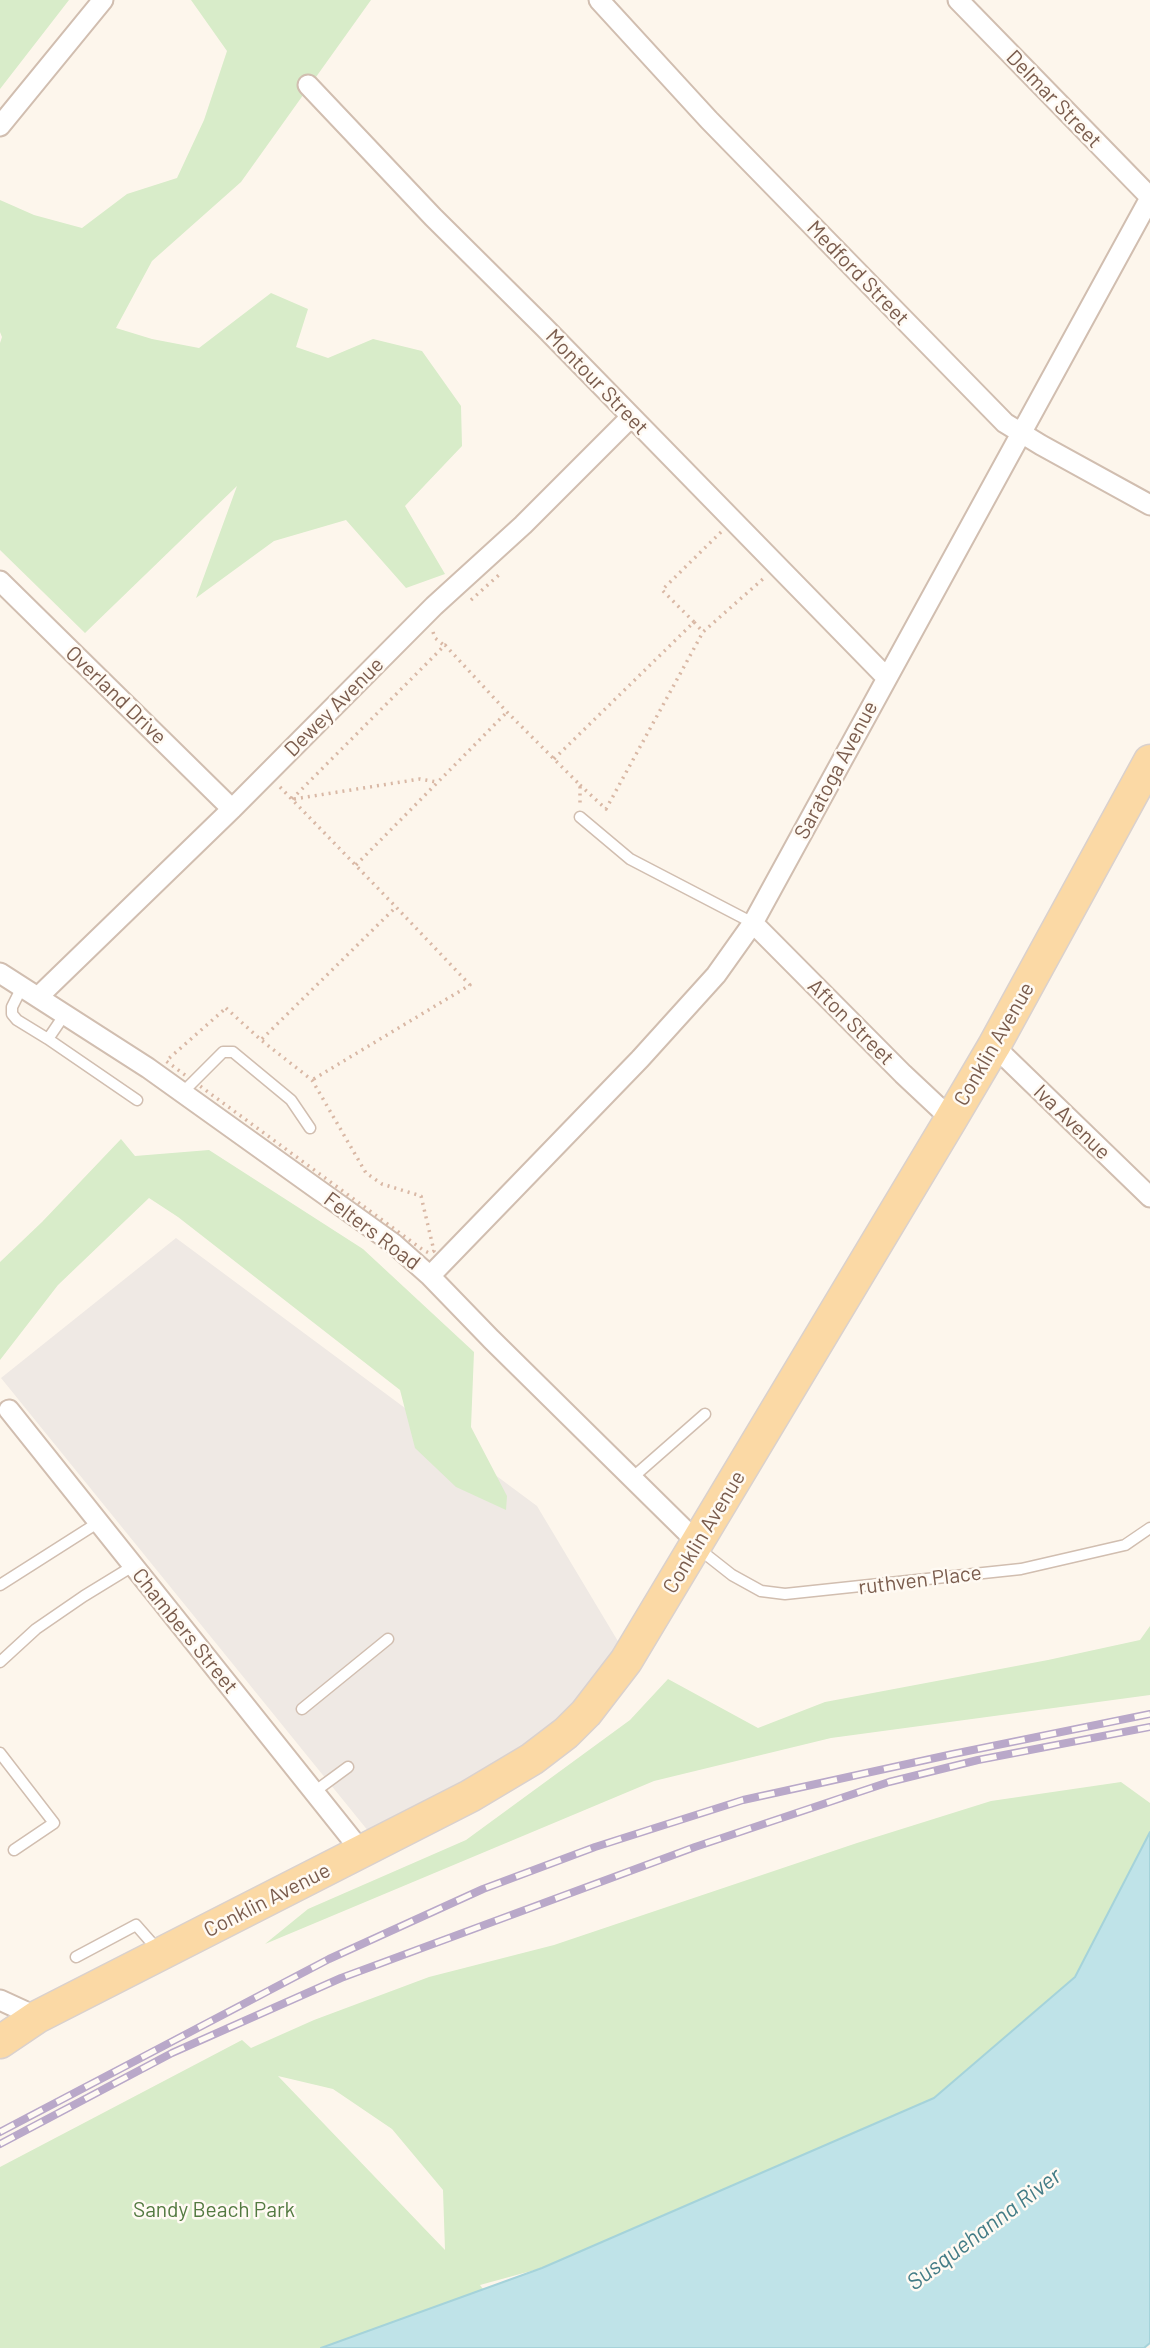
<!DOCTYPE html>
<style>
body{margin:0}
canvas{display:block;background:#fdf6ec}
</style>
<canvas width="1150" height="2348"></canvas>
<script>
const context = document.querySelector('canvas').getContext('2d');
context.lineJoin = 'round';
function fill(path, color) {
  context.fillStyle = color;
  context.fill(path, 'evenodd');
}
function shape(rows) {
  const path = new Path2D();
  for (const r of rows) {
    path.moveTo(r[0], r[1]);
    for (let i = 2; i < r.length; i += 2) path.lineTo(r[i], r[i + 1]);
  }
  return path;
}
function stroke(path, color, width, dash) {
  context.strokeStyle = color;
  context.lineWidth = width;
  context.lineCap = dash ? 'butt' : 'round';
  context.setLineDash(dash || []);
  context.stroke(path);
}
function label(font, color, halo, rows, align = 'center') {
  context.font = font + ' Barlow,sans-serif';
  context.lineWidth = 5;
  context.setLineDash([]);
  context.textBaseline = 'middle';
  context.strokeStyle = halo;
  context.fillStyle = color;
  for (const [text, x, y, turn = 0] of rows) {
    context.save();
    context.translate(x, y);
    context.rotate((+turn || 0) * Math.PI / 180);
    context.textAlign = isNaN(turn) ? turn : align;
    if (halo) context.strokeText(text, 0, 0);
    context.fillText(text, 0, 0);
    context.restore();
  }
}
const industrial = shape([
 [176,1238,537,1506,619,1643,583,1692,543,1733,496,1764,369,1832,1,1378]
]);
const green = shape([
 [0,0,69,0,0,89],
 [191,0,371,0,241,182,152,261,116,328,152,339,199,348,271,293,308,309,296,347,328,358,373,339,422,351,461,406,462,446,405,506,445,574,406,588,346,520,274,541,196,598,237,486,85,633,0,550,0,343,2,337,0,332,0,200,34,215,82,228,127,194,177,178,204,120,227,51],
 [121,1139,135,1156,209,1150,363,1249,474,1352,471,1427,507,1496,506,1510,456,1487,415,1448,400,1390,178,1217,149,1198,58,1285,0,1360,0,1262,42,1222],
 [1150,1626,1150,1695,831,1738,654,1781,265,1944,308,1909,466,1840,630,1720,668,1679,758,1728,825,1702,1048,1660,1140,1640],
 [1121,1782,1150,1803,1150,1832,1075,1977,934,2098,542,2268,480,2285,483,2289,321,2348,0,2348,0,2167,242,2040,251,2048,314,2020,429,1977,554,1945,857,1843,991,1801],
 [278,2076,333,2089,392,2129,443,2190,445,2250]
]);
const water = shape([
 [1150,1832,1150,2343,1144,2348,321,2348,542,2268,934,2098,1075,1977,1150,1832]
]);
const path = shape([
 [471,600,501,573],
 [694,622,662,590,721,532],
 [433,632,435,638,445,646],
 [554,759,694,622,703,632],
 [580,785,606,809,703,632,764,578],
 [280,787,396,907],
 [292,799,445,645,507,712,580,785,580,806],
 [294,799,420,779,437,782],
 [356,865,507,712],
 [226,1008,261,1040,312,1080,366,1173,382,1184,421,1196,434,1251,429,1253,423,1250,166,1061,226,1008],
 [262,1039,396,907,470,985,312,1080]
]);
const service = shape([
 [580,817,630,859,753,923],
 [22,987,12,1007,12,1014,17,1020,48,1039],
 [65,1014,48,1039,137,1100],
 [182,1093,223,1052,233,1052,291,1100,310,1128],
 [632,1478,705,1414],
 [699,1549,732,1575,761,1591,785,1594,1021,1569,1125,1545,1150,1528],
 [0,1585,99,1522],
 [0,1662,36,1629,84,1596,133,1566],
 [302,1709,388,1639],
 [0,1753,54,1823,14,1850],
 [314,1792,348,1767],
 [76,1957,136,1925,158,1950]
]);
const minor = shape([
 [599,0,709,120,1005,423,1041,445,1150,505],
 [958,0,1150,197],
 [308,85,433,217,544,327,886,677],
 [0,126,103,0],
 [0,581,232,809],
 [753,923,903,1074,951,1119],
 [0,973,148,1068,394,1244,430,1276,491,1339,698,1543],
 [38,997,232,809,434,606,523,525,631,417],
 [994,1046,1150,1197],
 [430,1276,640,1059,716,975,753,923,1150,198],
 [9,1410,362,1852],
 [0,2000,37,2017]
]);
const primary = shape([
 [0,2042,37,2017,470,1796,532,1759,566,1733,586,1713,626,1661,951,1119,994,1046,1150,761]
]);
const rail = shape([
 [0,2132,329,1959,483,1889,595,1847,743,1800,953,1754,1150,1714],
 [0,2144,172,2053,341,1978,695,1847,889,1782,978,1760,1150,1727]
]);
const streetNames = [
 ["Delmar Street",1054,99,46],
 ["Medford Street",858,273,46],
 ["Montour Street",597,382,46],
 ["Overland Drive",116,695,44],
 ["Dewey Avenue",334,707,-45],
 ["Saratoga Avenue",836,770,-62],
 ["Afton Street",851,1022,45],
 ["Conklin Avenue",994,1044,-60],
 ["Iva Avenue",1072,1122,44],
 ["Felters Road",372,1231,37],
 ["Conklin Avenue",704,1532,-59],
 ["ruthven Place",920,1580,-7],
 ["Chambers Street",185,1631,51],
 ["Conklin Avenue",267,1900,-27]
];
const parkNames = [
 ["Sandy Beach Park",214,2210]
];
const waterNames = [
 ["Susquehanna River",984,2229,-37]
];
fill(industrial, '#efe9e4');
fill(green, '#d8ecc9');
fill(water, '#bfe3e8');
stroke(water, '#a5d3da', 2);
stroke(service, '#d1beb0', 13);
stroke(minor, '#d1beb0', 23);
stroke(primary, '#dad1cd', 35);
stroke(path, '#d9b8a5', 3.5, [2, 5]);
stroke(service, '#fff', 10);
stroke(minor, '#fff', 19);
stroke(primary, '#fbd9a5', 32);
stroke(rail, '#b9a8c9', 8);
stroke(rail, '#fffaf3', 5, [16]);
label('21px', '#7a5c4d', '#fffaf3', streetNames);
label('21px', '#537a41', '#fffaf3', parkNames);
label('italic 23px', '#437c86', '#fffaf3', waterNames);
</script>
